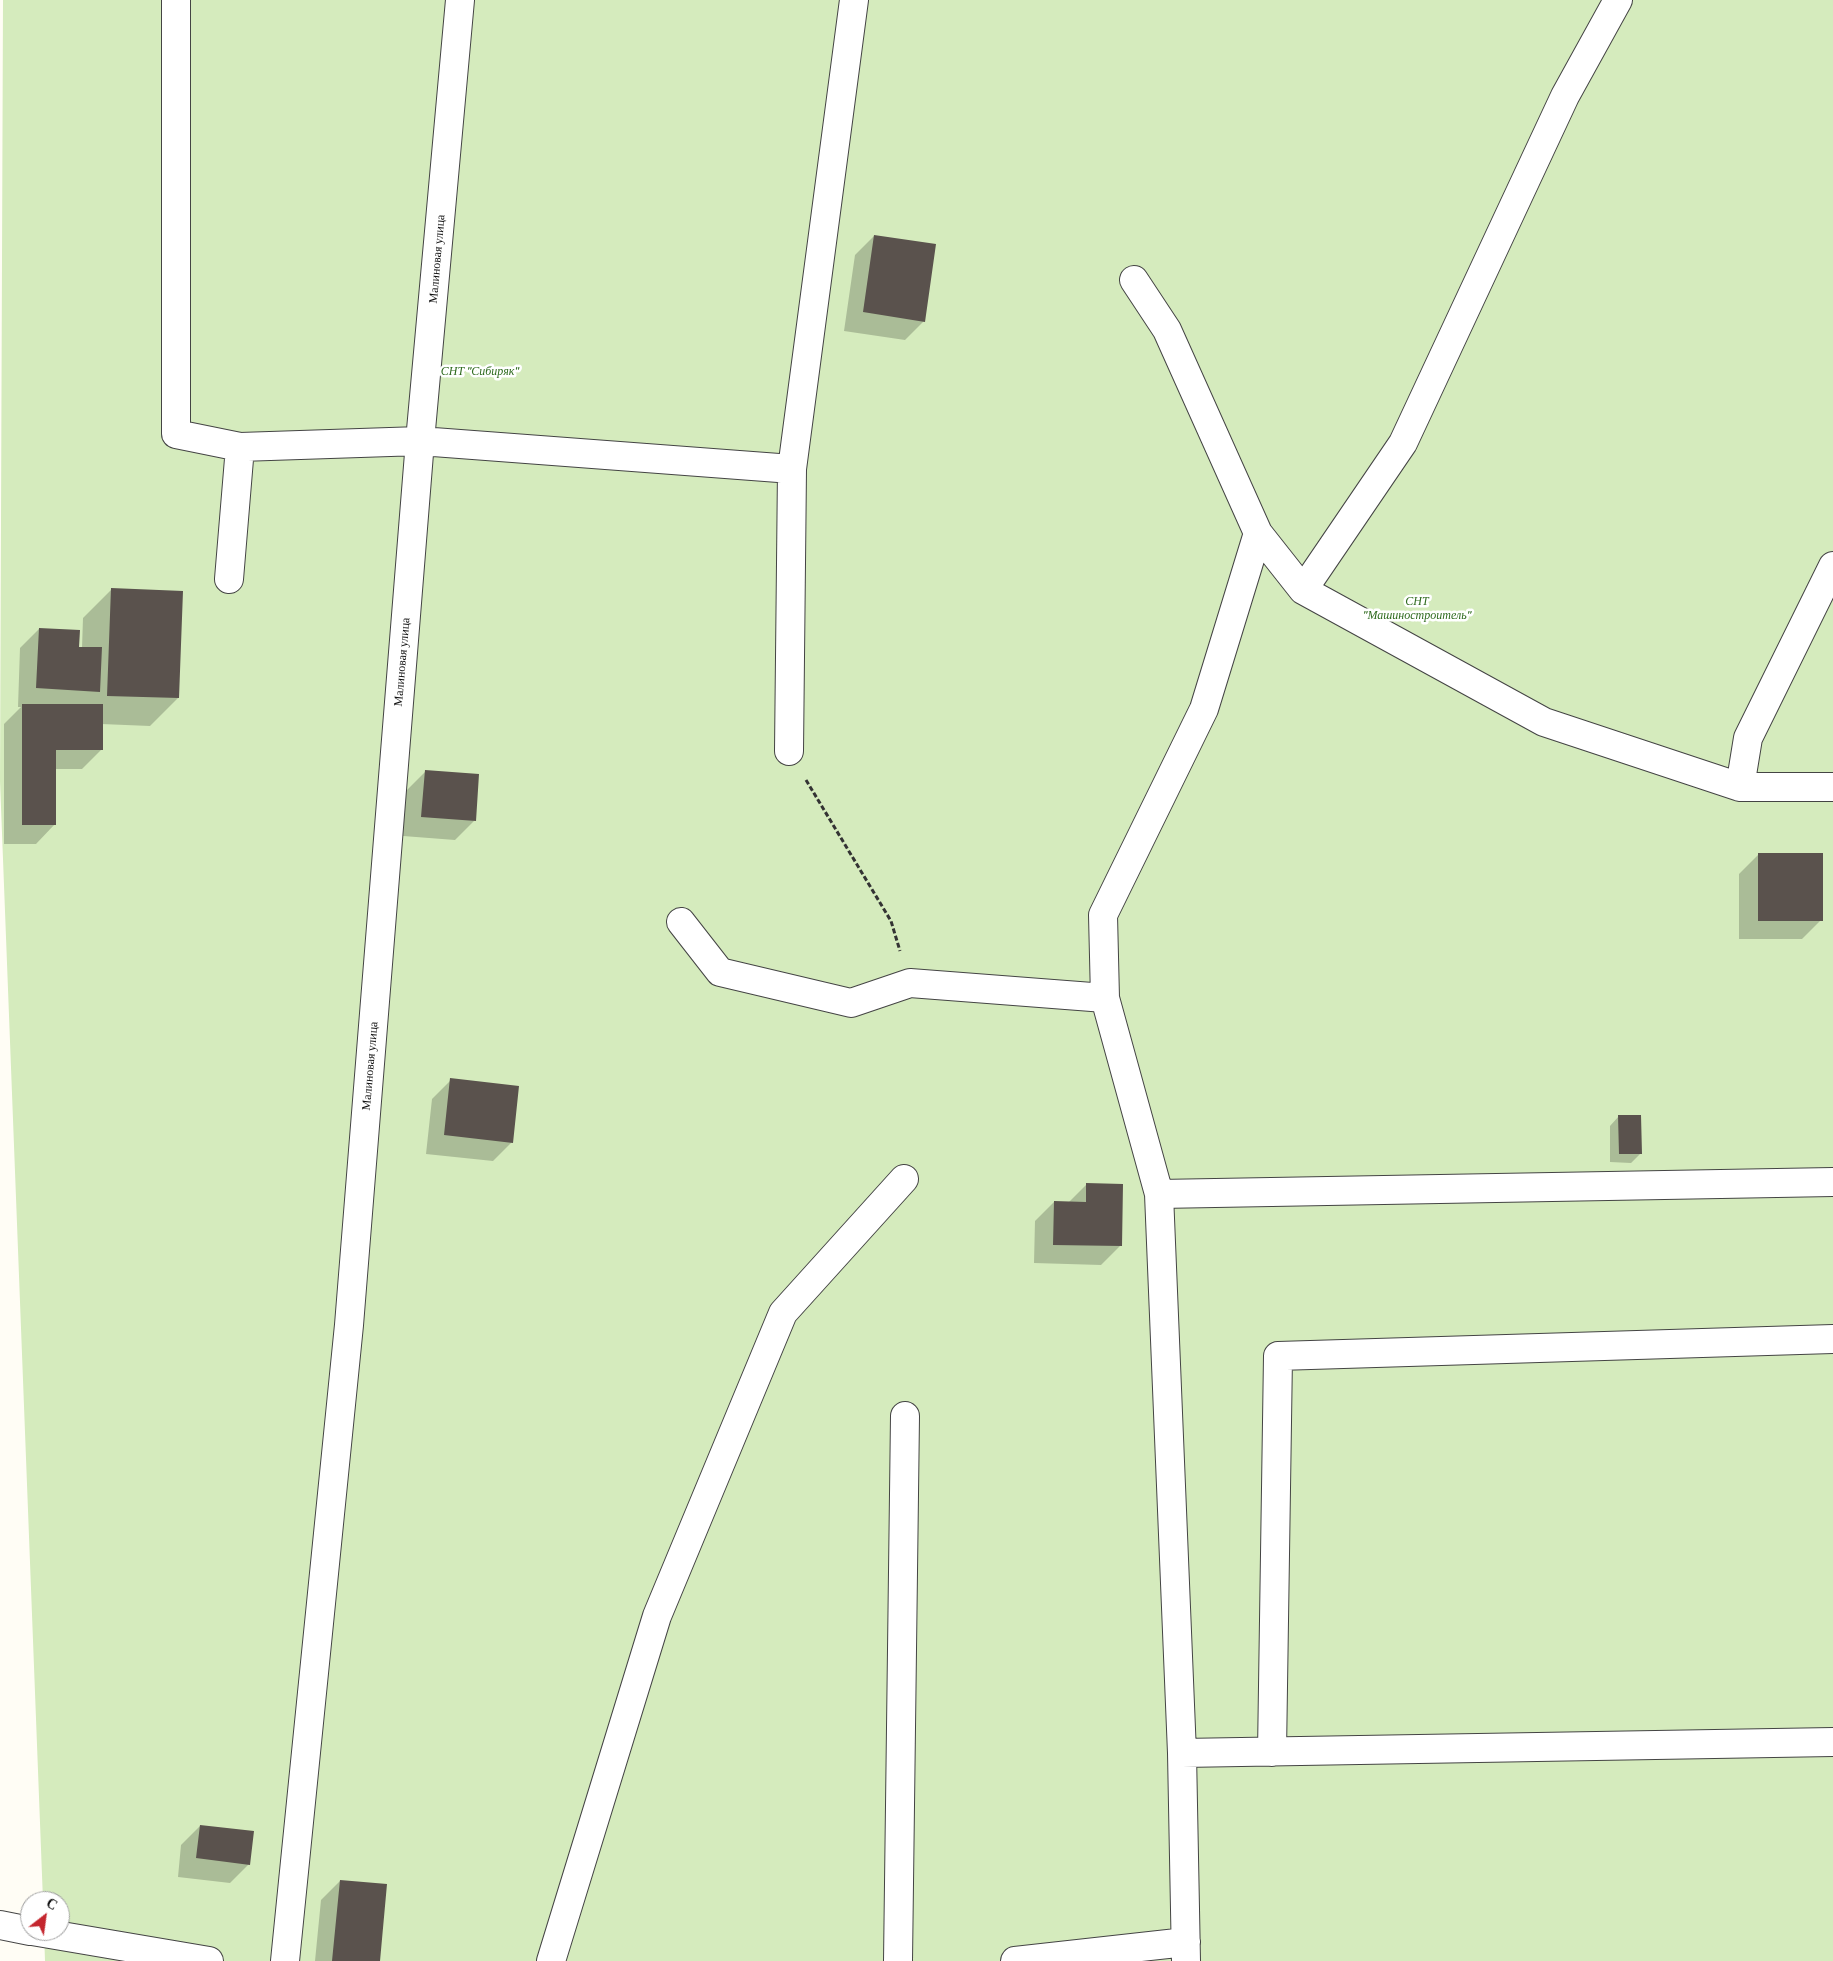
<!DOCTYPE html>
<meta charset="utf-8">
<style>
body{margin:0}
#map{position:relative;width:1833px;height:1961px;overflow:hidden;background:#fffdf5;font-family:"Crimson Pro",serif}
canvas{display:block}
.north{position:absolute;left:20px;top:1891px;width:50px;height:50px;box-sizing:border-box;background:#fff;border:1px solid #a0a0a0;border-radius:50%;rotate:30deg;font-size:14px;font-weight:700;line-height:20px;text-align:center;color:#111}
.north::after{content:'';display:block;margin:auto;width:18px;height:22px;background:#c4262e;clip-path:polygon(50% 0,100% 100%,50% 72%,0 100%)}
</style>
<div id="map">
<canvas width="1833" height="1961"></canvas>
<div class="north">С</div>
</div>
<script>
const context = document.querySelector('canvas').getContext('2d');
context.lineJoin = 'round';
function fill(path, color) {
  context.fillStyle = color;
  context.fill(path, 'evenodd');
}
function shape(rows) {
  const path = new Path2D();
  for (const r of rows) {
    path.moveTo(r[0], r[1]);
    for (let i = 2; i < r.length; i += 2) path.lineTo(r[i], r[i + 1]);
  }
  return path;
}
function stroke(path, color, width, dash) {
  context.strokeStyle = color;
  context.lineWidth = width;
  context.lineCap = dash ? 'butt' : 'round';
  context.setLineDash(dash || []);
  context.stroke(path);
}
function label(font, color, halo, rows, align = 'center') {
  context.font = font + ' "Crimson Pro",serif';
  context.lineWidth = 5;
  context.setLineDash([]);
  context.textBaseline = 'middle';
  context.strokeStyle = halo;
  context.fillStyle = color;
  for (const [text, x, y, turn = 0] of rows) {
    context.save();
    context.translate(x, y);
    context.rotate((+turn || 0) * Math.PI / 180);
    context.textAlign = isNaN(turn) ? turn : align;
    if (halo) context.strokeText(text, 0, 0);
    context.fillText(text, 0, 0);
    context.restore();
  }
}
const green = shape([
 [3,0,1833,0,1833,1961,45,1961,44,1931,60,1931,60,1901,43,1901,0,781]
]);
const shadow = shape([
 [874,236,924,321,905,340,844,331,855,255],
 [112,589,178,698,150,726,101,724,101,750,82,769,55,769,55,824,36,844,4,844,4,724,21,707,18,707,20,648,39,629,78,648,82,648,83,618],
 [425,772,474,821,455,840,403,836,406,791],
 [1758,855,1821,920,1802,939,1739,939,1739,874],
 [451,1080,512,1142,493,1161,426,1154,432,1099],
 [1619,1116,1641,1153,1631,1163,1610,1162,1610,1126],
 [1087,1184,1120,1246,1101,1265,1034,1263,1035,1221,1054,1202,1069,1202],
 [200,1826,249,1864,230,1883,178,1877,181,1845],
 [340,1881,379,1961,315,1961,321,1900]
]);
const building = shape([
 [874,235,936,244,925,322,863,312],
 [111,588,183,591,179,698,107,696],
 [39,628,80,630,79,647,102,647,100,692,36,688],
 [22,704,103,704,103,750,56,750,56,825,22,825],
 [425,770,479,774,476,821,421,817],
 [1758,853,1823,853,1823,921,1758,921],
 [450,1078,519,1086,513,1143,444,1135],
 [1618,1115,1641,1115,1642,1154,1619,1154],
 [1086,1183,1123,1184,1122,1246,1053,1245,1054,1201,1086,1202],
 [200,1825,254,1831,250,1865,196,1858],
 [340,1880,387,1884,380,1961,332,1961]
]);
const path = shape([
 [806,780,891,921,900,951]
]);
const minor = shape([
 [176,0,176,434,240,447,420,441,792,469],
 [1134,280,1167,330,1258,533],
 [229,579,240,447],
 [1303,590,1403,443,1565,96,1618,0],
 [789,751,792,469,854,0],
 [1740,787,1748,738,1833,566],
 [681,922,720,972,851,1003,910,983,1105,998],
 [1159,1194,1833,1182],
 [1272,1752,1278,1356,1833,1339],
 [1182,1753,1833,1742],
 [0,1925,30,1931],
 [32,1931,209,1961],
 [285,1961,349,1325,420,441,460,0],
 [551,1961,657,1616,783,1313,904,1179],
 [898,1961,905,1416],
 [1015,1961,1186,1942],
 [1186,1961,1182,1753,1159,1194,1105,998,1103,915,1204,709,1258,533,1303,590,1544,722,1740,787,1833,787]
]);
const streetNames = [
 ["Малиновая улица",437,259,-85],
 ["Малиновая улица",402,662,-85],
 ["Малиновая улица",370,1066,-85]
];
const parkNames = [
 ["СНТ \"Сибиряк\"",480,371],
 ["СНТ",1417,601],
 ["\"Машиностроитель\"",1417,615]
];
fill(green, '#d5ebbd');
fill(shadow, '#0003');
fill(building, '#5a524d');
stroke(minor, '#444', 30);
stroke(path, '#333', 3, [5, 2.5]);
stroke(minor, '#fff', 28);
label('12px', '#111', '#fff', streetNames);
label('italic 12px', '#2f6b1f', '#fff', parkNames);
</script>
